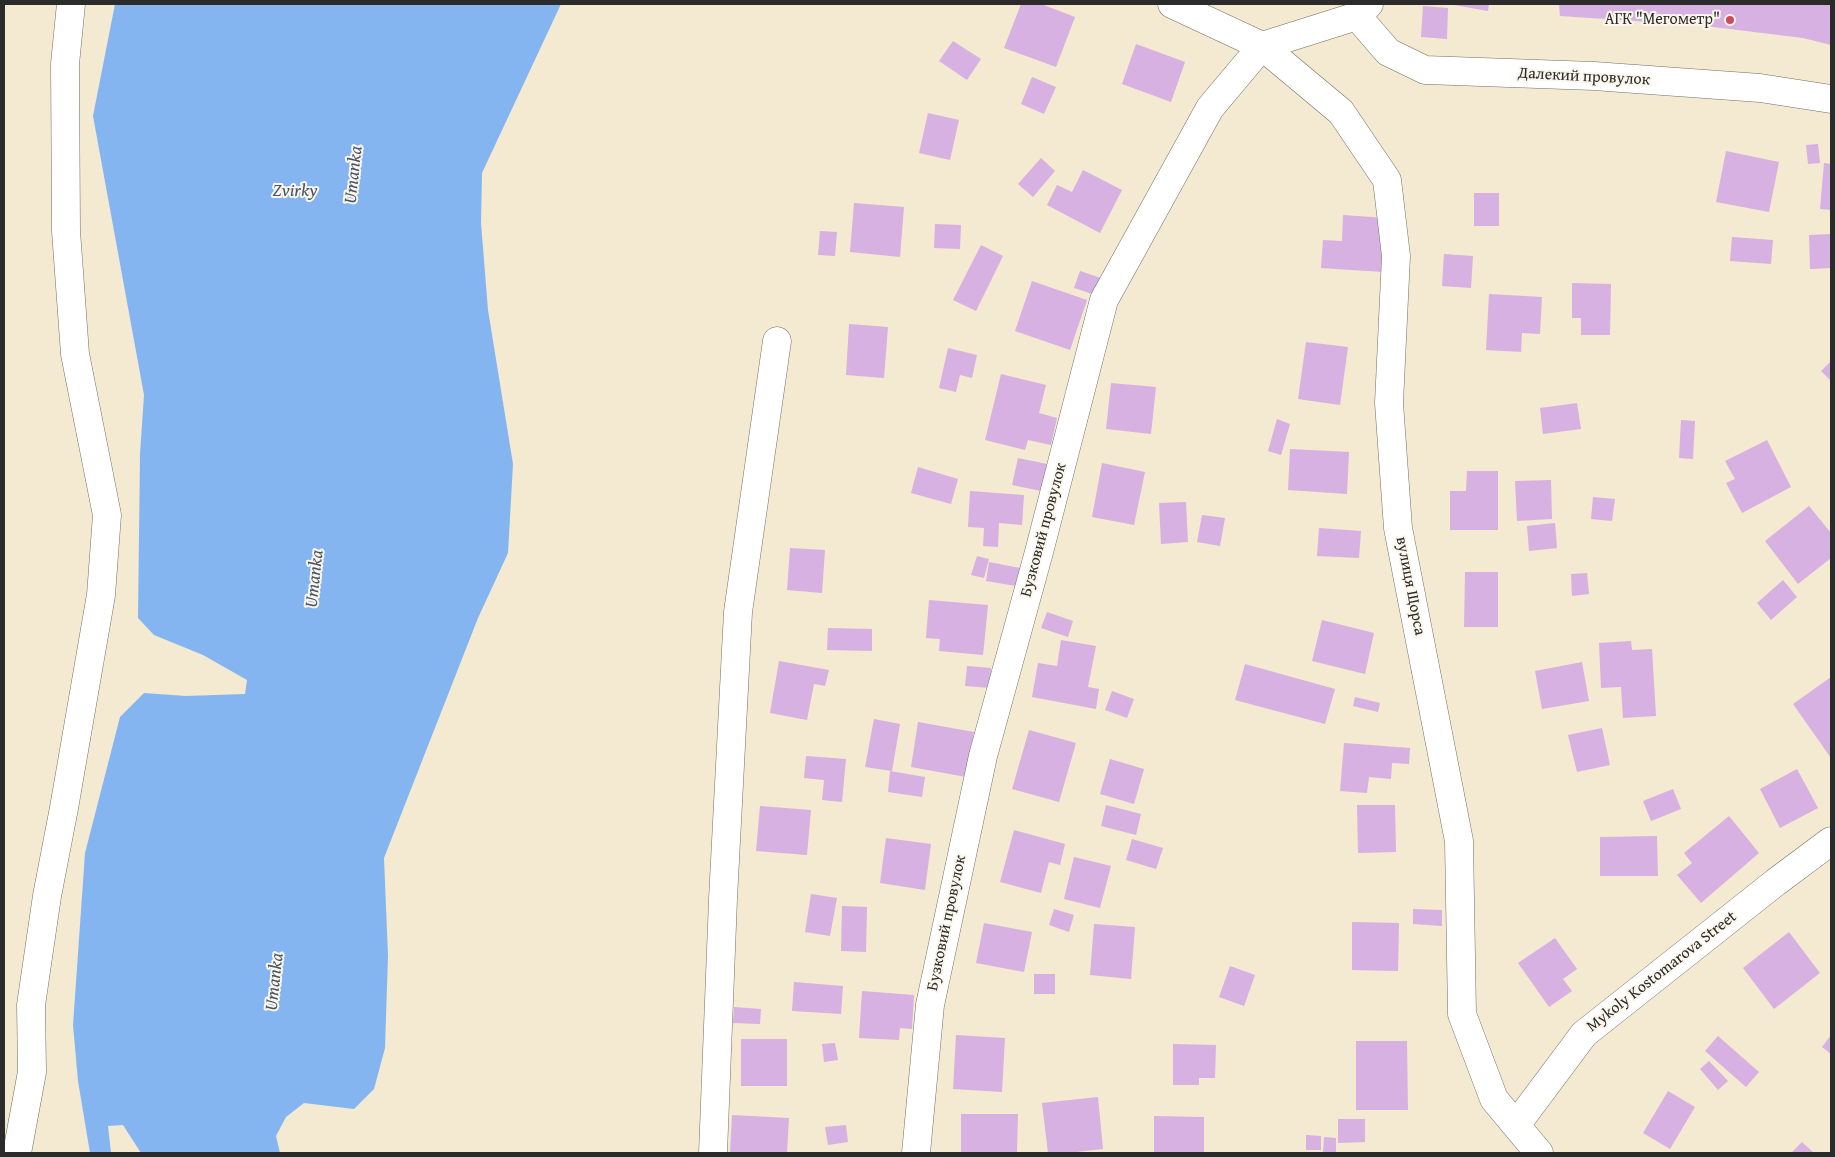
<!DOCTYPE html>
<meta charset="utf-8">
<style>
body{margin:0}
#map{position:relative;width:1835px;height:1157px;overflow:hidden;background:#f4e9d1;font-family:"Gentium Book Plus",serif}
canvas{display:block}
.frame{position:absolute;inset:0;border:5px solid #2b2b2b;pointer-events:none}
</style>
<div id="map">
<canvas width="1835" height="1157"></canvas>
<div class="frame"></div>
</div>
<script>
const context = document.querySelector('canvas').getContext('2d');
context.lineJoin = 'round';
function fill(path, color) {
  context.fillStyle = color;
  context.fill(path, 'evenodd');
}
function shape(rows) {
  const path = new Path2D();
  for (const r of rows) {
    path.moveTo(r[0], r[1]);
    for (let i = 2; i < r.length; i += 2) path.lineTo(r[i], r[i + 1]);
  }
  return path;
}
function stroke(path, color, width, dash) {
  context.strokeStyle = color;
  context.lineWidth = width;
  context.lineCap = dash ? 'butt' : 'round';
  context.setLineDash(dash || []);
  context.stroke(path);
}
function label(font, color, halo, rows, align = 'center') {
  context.font = font + ' "Gentium Book Plus",serif';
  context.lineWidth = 4;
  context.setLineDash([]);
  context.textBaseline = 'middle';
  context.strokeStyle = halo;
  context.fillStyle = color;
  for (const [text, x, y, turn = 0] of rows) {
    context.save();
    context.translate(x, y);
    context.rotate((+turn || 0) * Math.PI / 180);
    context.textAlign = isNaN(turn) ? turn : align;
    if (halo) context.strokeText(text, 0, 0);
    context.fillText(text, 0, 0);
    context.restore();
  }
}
const water = shape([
 [115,4,561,4,482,173,481,223,488,310,513,464,508,553,478,618,384,858,388,956,385,1048,374,1089,354,1109,304,1103,286,1117,276,1136,280,1153,141,1153,123,1125,108,1126,111,1153,90,1153,78,1081,73,1025,85,853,120,717,144,693,186,696,245,694,247,680,203,655,154,635,138,618,140,454,144,395,93,116]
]);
const building = shape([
 [1021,4,1041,4,1075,17,1056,67,1004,48],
 [1448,4,1489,4,1488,11],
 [1559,4,1821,4,1831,5,1831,45,1803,38,1697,25,1560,16],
 [1423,6,1448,8,1447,39,1421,37],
 [953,41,981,59,967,80,939,61],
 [1136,44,1185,62,1171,102,1122,84],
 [1032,77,1056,87,1044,114,1021,104],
 [928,113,959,120,950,160,919,153],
 [1818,144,1820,163,1808,164,1806,145],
 [1726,151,1779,162,1769,212,1716,202],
 [1041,158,1055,171,1033,197,1018,184],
 [1824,163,1831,164,1831,210,1820,209],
 [1083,170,1122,190,1100,233,1047,205,1057,185,1072,192],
 [1474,193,1499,193,1499,226,1474,226],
 [854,203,904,207,900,257,850,252],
 [1343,215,1386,218,1383,272,1321,268,1323,240,1342,241],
 [935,224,961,225,960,249,934,248],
 [820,231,837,232,835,256,818,255],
 [1831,234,1831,268,1810,269,1809,235],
 [1732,237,1773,240,1771,264,1730,261],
 [981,245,1003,256,976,311,953,300],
 [1444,254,1473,256,1471,288,1442,286],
 [1080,271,1104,279,1098,296,1074,288],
 [1032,281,1087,300,1070,350,1015,331],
 [1572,283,1611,284,1610,335,1581,335,1581,318,1572,318],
 [1489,294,1542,297,1540,334,1522,333,1521,352,1486,350],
 [849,324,888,327,884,378,846,375],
 [1306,342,1348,347,1340,405,1298,399],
 [948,348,977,355,972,378,960,375,956,392,939,388],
 [1831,361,1831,381,1821,371],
 [1001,374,1046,385,1039,413,1057,418,1051,445,1028,440,1025,450,985,440],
 [1111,383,1156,387,1151,434,1106,429],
 [1577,403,1581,429,1543,434,1540,408],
 [1277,419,1290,424,1281,455,1268,451],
 [1681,420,1695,421,1693,459,1679,458],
 [1767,440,1791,487,1742,513,1726,483,1735,479,1725,461],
 [1290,449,1349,452,1347,494,1288,490],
 [1018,458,1047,464,1041,491,1012,485],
 [1102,463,1145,472,1134,525,1092,517],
 [918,467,958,479,951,504,911,493],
 [1467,471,1498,471,1498,530,1450,530,1450,491,1466,491],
 [1551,480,1552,519,1517,521,1515,481],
 [970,491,1024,495,1022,525,999,523,998,547,983,546,984,528,968,527],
 [1593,497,1615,499,1612,521,1591,519],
 [1186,502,1188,542,1161,544,1159,503],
 [1809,506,1831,533,1831,558,1798,584,1765,541],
 [1202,515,1225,518,1220,546,1197,542],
 [1555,523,1557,548,1529,551,1527,526],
 [1319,528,1361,531,1359,558,1317,556],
 [790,548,825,550,822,593,787,590],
 [977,556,989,559,984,578,971,575],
 [989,562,1020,568,1016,586,986,581],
 [1465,572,1498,572,1498,627,1464,627],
 [1587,573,1589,594,1572,596,1571,574],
 [1783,580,1797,597,1771,620,1757,603],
 [929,600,988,605,983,655,939,651,940,639,926,638],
 [1047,612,1073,621,1068,637,1041,628],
 [1322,620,1374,633,1365,674,1312,661],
 [828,628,872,629,872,651,827,650],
 [1061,640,1096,646,1088,687,1099,689,1096,709,1032,697,1038,663,1057,666],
 [1631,641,1632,650,1652,649,1656,716,1623,718,1621,687,1601,688,1599,643],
 [779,661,829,670,825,686,814,684,807,720,770,713],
 [1582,662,1589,701,1542,709,1535,671],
 [1245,664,1335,689,1325,724,1235,700],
 [967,666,991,668,990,688,965,686],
 [1831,677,1831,758,1793,704],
 [1112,691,1134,699,1127,718,1105,710],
 [1355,697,1380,703,1378,712,1353,706],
 [874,719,900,724,892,771,865,767],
 [918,722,974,732,966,777,911,767],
 [1602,728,1610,765,1577,772,1568,735],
 [1029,730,1076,743,1059,802,1012,789],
 [1344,743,1410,748,1409,764,1392,763,1391,779,1369,777,1367,793,1340,791],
 [806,756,846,759,842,802,822,800,824,780,804,778],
 [1110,759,1144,769,1134,804,1100,794],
 [1797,769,1818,808,1780,828,1760,789],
 [890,771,925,777,922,797,888,792],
 [1673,789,1681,809,1651,821,1643,801],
 [1106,805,1141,814,1136,835,1101,826],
 [1357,805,1395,805,1396,852,1358,853],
 [760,806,811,810,807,855,756,851],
 [1729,816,1759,853,1701,903,1677,875,1692,863,1684,853],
 [1014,830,1065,844,1060,865,1049,862,1041,893,1000,882],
 [1657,836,1658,876,1600,876,1600,837],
 [886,838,931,844,925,890,880,883],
 [1132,839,1163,848,1156,869,1126,860],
 [1074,857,1111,866,1100,908,1064,899],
 [811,894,837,898,830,936,805,932],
 [842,906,867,907,866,952,841,951],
 [1054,909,1074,915,1069,932,1049,925],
 [1413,909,1442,910,1442,926,1413,924],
 [1352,922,1399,923,1398,971,1352,970],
 [984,923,1032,932,1024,972,976,963],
 [1094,924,1135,927,1131,979,1090,975],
 [1789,932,1820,973,1774,1009,1743,968],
 [1555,938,1577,969,1563,979,1572,991,1549,1007,1518,963],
 [1230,966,1255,975,1244,1006,1219,997],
 [1034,974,1055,974,1055,994,1034,994],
 [794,982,843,986,841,1014,792,1011],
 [862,991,914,995,912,1029,900,1028,899,1040,859,1038],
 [734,1007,761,1009,760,1024,733,1023],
 [956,1035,1005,1038,1002,1092,953,1089],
 [1831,1035,1831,1054,1822,1047],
 [1718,1036,1759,1072,1746,1087,1705,1051],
 [741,1039,787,1039,787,1086,741,1086],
 [1356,1041,1407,1041,1408,1110,1356,1110],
 [835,1043,838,1060,824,1062,822,1044],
 [1173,1044,1216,1045,1215,1078,1199,1078,1199,1085,1173,1085],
 [1709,1061,1728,1081,1718,1090,1700,1069],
 [1668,1091,1695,1107,1670,1149,1643,1133],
 [1098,1097,1103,1149,1067,1153,1048,1153,1042,1103],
 [961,1114,1018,1114,1017,1153,961,1153],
 [732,1115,789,1118,787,1153,730,1153],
 [1154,1116,1204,1117,1204,1153,1154,1153],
 [1338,1119,1365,1119,1365,1142,1338,1143],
 [846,1125,848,1142,828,1145,825,1127],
 [1306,1135,1321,1136,1321,1150,1306,1150],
 [1324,1137,1336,1138,1336,1153,1323,1153],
 [1802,1142,1814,1153,1791,1153]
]);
const street = shape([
 [1172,4,1262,46,1341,112,1387,180,1396,256,1389,403,1398,528,1459,841,1462,1014,1494,1099,1539,1153],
 [1357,16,1388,52,1425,70,1594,76,1760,88,1831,99],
 [1516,1125,1584,1034,1776,882,1831,841],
 [17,1153,32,1072,31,1005,47,896,64,808,101,595,107,515,75,354,66,231,65,64,71,4],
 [713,1153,723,899,738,612,777,341],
 [916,1153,930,1005,983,756,1039,552,1104,300,1210,108,1262,46,1357,16,1369,4]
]);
const markers = [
 [1730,20,5,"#d1495b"]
];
const poiNames = [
 ["АГК \"Мегометр\"",1720,20]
];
const streetNames = [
 ["Далекий провулок",1584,77,3],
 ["Бузковий провулок",1044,530,-75],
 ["вулиця Щорса",1410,586,79],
 ["Бузковий провулок",947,923,-78],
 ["Mykoly Kostomarova Street",1662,972,-38]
];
const waterNames = [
 ["Umanka",354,175,-84],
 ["Zvirky",295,191],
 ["Umanka",315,579,-84],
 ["Umanka",275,982,-84]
];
fill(water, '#84b5f0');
fill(building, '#d6b1e2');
stroke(street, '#716e65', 29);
stroke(street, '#fff', 28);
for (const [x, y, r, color] of markers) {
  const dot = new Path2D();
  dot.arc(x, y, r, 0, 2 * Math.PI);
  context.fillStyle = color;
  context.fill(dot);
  stroke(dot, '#fbf7ec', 2);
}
label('16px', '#2b2b2b', '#fbf7ec', poiNames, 'right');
label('16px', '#2b2b2b', '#fbf7ec', streetNames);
label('italic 18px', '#465466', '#fbf7ec', waterNames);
</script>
